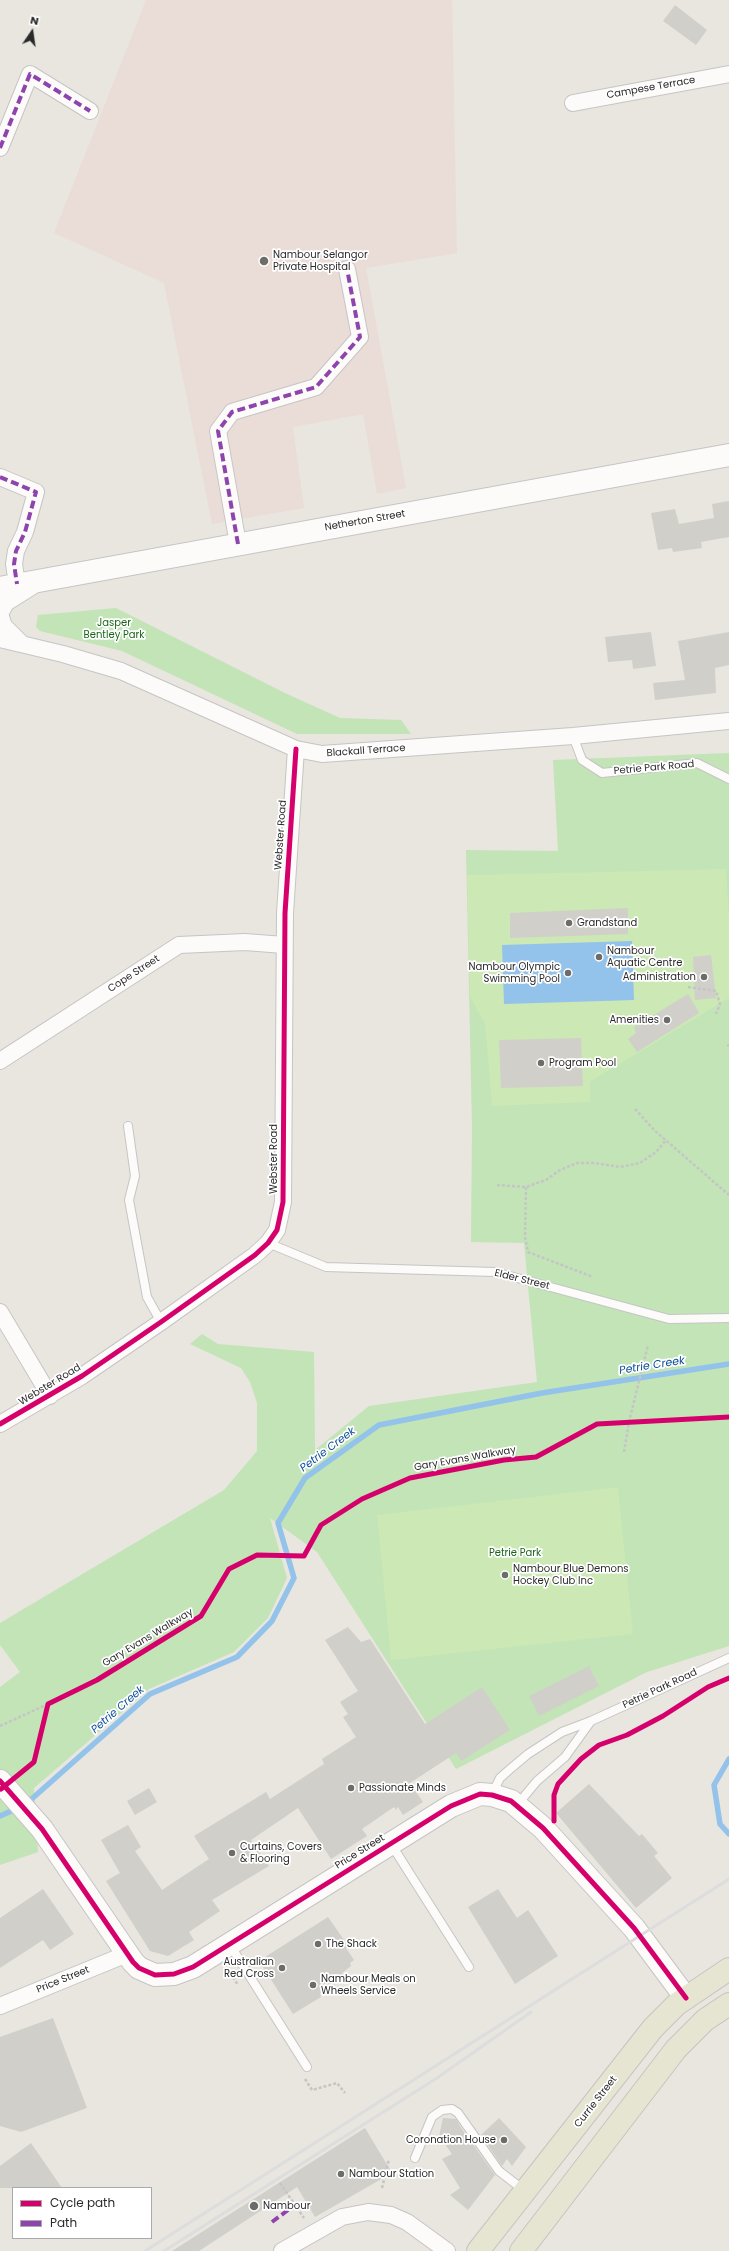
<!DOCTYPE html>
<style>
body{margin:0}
#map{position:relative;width:729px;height:2251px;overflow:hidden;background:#e8e6df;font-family:Poppins,sans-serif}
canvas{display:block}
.legend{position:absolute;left:12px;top:2187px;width:140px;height:52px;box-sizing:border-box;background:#fff;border:1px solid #aaa;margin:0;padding:5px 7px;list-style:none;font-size:12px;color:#2a2a2a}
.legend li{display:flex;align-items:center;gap:8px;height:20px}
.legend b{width:20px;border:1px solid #aaa}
.north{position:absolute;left:12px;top:12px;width:40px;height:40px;-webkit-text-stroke:3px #fff;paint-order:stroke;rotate:13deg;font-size:11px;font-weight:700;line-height:16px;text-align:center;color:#2a2a2a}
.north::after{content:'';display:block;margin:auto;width:14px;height:18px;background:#2a2a2a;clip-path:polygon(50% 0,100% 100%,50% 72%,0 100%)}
</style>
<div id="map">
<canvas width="729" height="2251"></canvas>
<ul class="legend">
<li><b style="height:5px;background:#d6006c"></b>Cycle path</li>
<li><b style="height:5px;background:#8e44ad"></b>Path</li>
</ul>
<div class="north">N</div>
</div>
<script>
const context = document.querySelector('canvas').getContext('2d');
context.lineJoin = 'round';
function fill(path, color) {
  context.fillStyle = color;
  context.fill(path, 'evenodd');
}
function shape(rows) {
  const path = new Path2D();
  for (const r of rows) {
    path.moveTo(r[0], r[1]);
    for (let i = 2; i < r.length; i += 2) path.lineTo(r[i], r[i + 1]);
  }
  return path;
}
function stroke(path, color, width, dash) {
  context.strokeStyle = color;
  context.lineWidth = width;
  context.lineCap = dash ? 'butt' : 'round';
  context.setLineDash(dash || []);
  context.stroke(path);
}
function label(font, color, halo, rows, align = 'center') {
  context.font = font + ' Poppins,sans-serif';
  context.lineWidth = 3.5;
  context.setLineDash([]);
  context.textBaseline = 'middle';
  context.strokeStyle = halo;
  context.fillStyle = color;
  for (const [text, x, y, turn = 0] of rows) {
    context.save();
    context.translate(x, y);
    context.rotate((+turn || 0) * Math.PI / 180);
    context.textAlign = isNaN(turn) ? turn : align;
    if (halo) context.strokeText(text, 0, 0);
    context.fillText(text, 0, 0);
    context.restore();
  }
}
const medical = shape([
 [146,0,452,0,457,253,366,268,406,488,377,494,363,414,293,427,304,508,212,524,164,283,54,233]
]);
const green = shape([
 [116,608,285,693,340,718,401,720,411,734,297,734,122,651,40,631,36,627,38,615],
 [729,753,729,1646,647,1672,456,1769,317,1552,270,1518,287,1578,268,1618,234,1652,149,1689,34,1788,38,1852,0,1865,0,1687,20,1672,0,1645,0,1623,224,1490,257,1451,257,1403,250,1382,241,1368,190,1344,202,1334,218,1344,314,1352,315,1450,369,1406,537,1382,524,1243,471,1242,472,1127,466,850,558,851,553,760]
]);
const pitch = shape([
 [726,869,729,917,729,998,590,1082,590,1102,492,1106,485,1024,470,997,467,875],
 [618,1487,633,1634,391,1660,377,1515]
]);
const water = shape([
 [632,941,634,1000,504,1004,502,945]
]);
const stream = shape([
 [729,1759,714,1785,720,1824,729,1834],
 [26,1804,150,1694,237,1657,272,1621,294,1578,278,1523,305,1478,379,1425,542,1393,729,1364],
 [0,1816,18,1808]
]);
const building = shape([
 [675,5,707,30,696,45,663,21],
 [729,501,729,537,701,542,702,548,673,552,672,548,658,550,651,513,675,509,679,524,714,518,712,504],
 [651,632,656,666,633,669,632,660,608,662,605,637],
 [729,632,729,665,715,668,716,693,655,700,653,683,685,680,678,641],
 [628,908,628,934,510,938,510,913],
 [711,955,716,998,695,1000,693,957],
 [688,994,699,1013,637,1052,628,1039,636,1033,634,1027],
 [581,1038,583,1086,501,1088,499,1040],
 [348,1627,361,1642,370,1639,425,1724,482,1687,510,1730,461,1761,456,1753,410,1783,423,1802,403,1815,398,1807,396,1810,394,1807,362,1829,367,1836,331,1859,298,1808,251,1840,269,1866,212,1900,220,1911,189,1932,194,1940,168,1956,150,1951,106,1881,120,1873,101,1840,128,1825,141,1847,135,1851,162,1890,209,1859,194,1836,266,1792,270,1799,324,1764,322,1759,356,1737,343,1717,348,1714,340,1702,358,1691,325,1640],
 [589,1666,599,1686,539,1716,529,1696],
 [589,1784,639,1836,642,1834,658,1853,654,1856,672,1878,636,1908,556,1813],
 [149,1788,157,1802,135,1815,127,1801],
 [43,1889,74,1934,50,1950,43,1940,0,1968,0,1918],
 [498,1889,517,1918,528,1910,558,1956,515,1984,468,1907],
 [328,1917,349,1947,346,1948,354,1960,350,1963,351,1966,342,1973,345,1978,320,1993,321,1997,293,2014,261,1964,267,1960,265,1957],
 [53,2018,87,2108,21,2132,0,2126,0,2037],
 [443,2118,456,2119,471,2144,472,2143,495,2175,468,2210,450,2195,460,2188,442,2159,452,2154,439,2136],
 [499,2118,526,2147,512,2166,507,2159,502,2166,481,2135],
 [365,2128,392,2173,315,2217,297,2187,199,2251,172,2251],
 [31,2143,62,2188,0,2188,0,2166]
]);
const path = shape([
 [688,987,716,991,720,1004,716,1014],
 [727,1045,729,1046],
 [635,1109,654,1130,729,1195],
 [497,1185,526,1187,546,1180,560,1170,577,1163,595,1163,620,1167,640,1163,656,1152,666,1140],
 [526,1187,525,1237,528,1252,593,1277],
 [624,1452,629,1422,648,1345],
 [0,1726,48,1704],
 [235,1974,232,1976,238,1985],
 [305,2079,312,2090,337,2083,345,2093],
 [280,2183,304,2218],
 [382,2188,389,2159]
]);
const lane = shape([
 [573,736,582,760,602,773,697,763,729,779],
 [128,1126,135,1176,129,1200,147,1297,161,1322],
 [268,1243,326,1267,495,1272,669,1319,729,1318],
 [492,1794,500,1778,509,1770,528,1754,562,1732,591,1721,729,1658],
 [517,1805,537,1781,565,1757,591,1721],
 [391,1844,469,1967],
 [230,1945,307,2067],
 [415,2158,432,2117,442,2110,452,2109,458,2113,499,2171,525,2191]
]);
const street = shape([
 [573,103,729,74],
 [0,148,30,74,90,111],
 [0,477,36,492,25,532,16,551,14,564,17,584],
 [238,544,218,431,232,412,316,387,360,337,347,269],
 [0,639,63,654,121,671,296,749,322,754,573,736,729,721],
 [22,644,4,626,0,614,6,603,33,586],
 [0,1061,179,945,245,942,284,945],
 [0,1312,50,1396],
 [0,1424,82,1376,161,1322,255,1255,268,1243,277,1230,283,1202,285,913,296,749],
 [0,2006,127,1954],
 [282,2251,342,2217,368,2212,391,2215,407,2222,447,2251]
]);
const secondary = shape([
 [0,588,729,455],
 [0,1781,42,1829,133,1962,139,1968,155,1975,174,1974,193,1967,451,1806,480,1794,492,1795,511,1801,543,1828,634,1928,686,1998]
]);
const primary = shape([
 [478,2251,653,2028,677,2004,729,1969],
 [521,2251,676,2049,705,2020,729,2004]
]);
const rail = shape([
 [145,2251,729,1879],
 [164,2251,437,2078,531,2012]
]);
const quiet = shape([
 [0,148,30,74,90,111],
 [0,477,36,492,25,532,16,551,14,564,17,584],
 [238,544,218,431,232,412,316,387,360,337,347,269],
 [272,2222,296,2204]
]);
const cycleway = shape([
 [0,1424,82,1376,161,1322,255,1255,268,1243,277,1230,283,1202,285,913,296,749],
 [0,1781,42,1829,133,1962,139,1968,155,1975,174,1974,193,1967,451,1806,480,1794,492,1795,511,1801,543,1828,634,1928,686,1998],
 [1,1789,34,1762,48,1704,97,1680,201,1616,229,1569,257,1555,304,1556,321,1525,362,1499,410,1478,504,1460,536,1457,597,1424,729,1417],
 [554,1821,554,1795,558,1784,581,1759,599,1745,627,1735,663,1716,708,1687,729,1678]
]);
const markers = [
 [264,261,5,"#6c6c69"],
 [569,923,4,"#6c6c69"],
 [599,957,4,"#6c6c69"],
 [568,973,4,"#6c6c69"],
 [704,977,4,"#6c6c69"],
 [667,1020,4,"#6c6c69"],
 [541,1063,4,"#6c6c69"],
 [505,1575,4,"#6c6c69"],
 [351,1788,4,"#6c6c69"],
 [232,1853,4,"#6c6c69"],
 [318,1944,4,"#6c6c69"],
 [282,1968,4,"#6c6c69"],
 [313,1985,4,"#6c6c69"],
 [504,2140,4,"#6c6c69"],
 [341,2174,4,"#6c6c69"],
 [254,2206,5,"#6c6c69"]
];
const streetNames = [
 ["Campese Terrace",651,88,-10],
 ["Netherton Street",365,521,-10],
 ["Blackall Terrace",366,751,-4],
 ["Petrie Park Road",654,768,-5],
 ["Webster Road",281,835,-86],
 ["Cope Street",134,974,-33],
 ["Webster Road",274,1159,-90],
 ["Elder Street",522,1280,14],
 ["Webster Road",50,1385,-31],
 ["Gary Evans Walkway",465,1459,-10],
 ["Gary Evans Walkway",148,1638,-31],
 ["Petrie Park Road",660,1689,-25],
 ["Price Street",360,1852,-32],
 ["Price Street",63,1980,-22],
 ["Currie Street",596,2102,-52]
];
const poiNames = [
 ["Nambour Selangor",273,255],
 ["Private Hospital",273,267],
 ["Grandstand",577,923],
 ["Nambour",607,951],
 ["Aquatic Centre",607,963],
 ["Nambour Olympic",560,967,"right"],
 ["Swimming Pool",560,979,"right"],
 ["Administration",696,977,"right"],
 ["Amenities",659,1020,"right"],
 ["Program Pool",549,1063],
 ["Nambour Blue Demons",513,1569],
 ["Hockey Club Inc",513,1581],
 ["Passionate Minds",359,1788],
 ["Curtains, Covers",240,1847],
 ["& Flooring",240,1859],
 ["The Shack",326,1944],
 ["Australian",274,1962,"right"],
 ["Red Cross",274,1974,"right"],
 ["Nambour Meals on",321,1979],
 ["Wheels Service",321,1991],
 ["Coronation House",496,2140,"right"],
 ["Nambour Station",349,2174],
 ["Nambour",263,2206]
];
const parkNames = [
 ["Jasper",114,623],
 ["Bentley Park",114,635],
 ["Petrie Park",515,1553]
];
const waterNames = [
 ["Petrie Creek",652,1366,-9],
 ["Petrie Creek",328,1450,-37],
 ["Petrie Creek",118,1710,-41]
];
fill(medical, '#eadcd7');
fill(green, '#c2e4b7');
fill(pitch, '#cbe8b5');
fill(water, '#93c2ea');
stroke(stream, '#93c2ea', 5.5);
fill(building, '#d1cfca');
stroke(lane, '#c6c5c5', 10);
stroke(street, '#c6c5c5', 18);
stroke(secondary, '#c6c5c5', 24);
stroke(primary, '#c4c4c1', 24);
stroke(path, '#c6c5c5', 2.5, [3, 2]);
stroke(lane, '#fcfbfa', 8);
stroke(street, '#fcfbfa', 16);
stroke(secondary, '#fcfbfa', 22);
stroke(primary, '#e6e5d2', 22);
stroke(rail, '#ddddde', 3);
stroke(quiet, '#8e44ad', 4, [8, 4]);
stroke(cycleway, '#d6006c', 5);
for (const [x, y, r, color] of markers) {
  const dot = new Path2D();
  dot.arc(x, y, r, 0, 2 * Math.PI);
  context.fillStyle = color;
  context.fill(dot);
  stroke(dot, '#fff', 1.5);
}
label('10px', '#2a2a2a', '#fff', streetNames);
label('10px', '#2a2a2a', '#fff', poiNames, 'left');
label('10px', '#1a661a', '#fff', parkNames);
label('italic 11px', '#0d4d9a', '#fff', waterNames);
</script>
